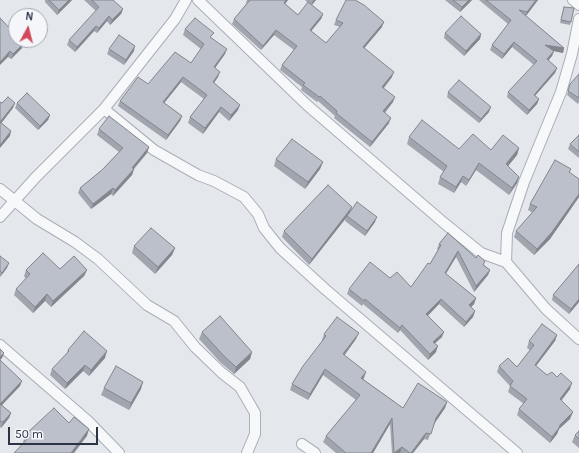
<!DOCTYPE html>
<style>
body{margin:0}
#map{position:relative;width:579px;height:453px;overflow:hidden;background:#e4e7ec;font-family:Karla,sans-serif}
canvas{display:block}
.north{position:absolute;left:8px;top:8px;width:40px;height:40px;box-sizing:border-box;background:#f4f6f9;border:1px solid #a4a8b1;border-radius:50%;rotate:7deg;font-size:11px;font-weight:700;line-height:16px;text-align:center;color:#2b3445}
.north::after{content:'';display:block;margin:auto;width:14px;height:18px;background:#d1495b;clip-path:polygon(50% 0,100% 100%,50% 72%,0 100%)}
.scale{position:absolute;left:8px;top:427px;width:90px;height:18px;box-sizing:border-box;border:2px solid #2b3445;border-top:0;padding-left:5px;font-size:12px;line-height:14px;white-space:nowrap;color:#2b3445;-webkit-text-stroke:3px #f4f6f9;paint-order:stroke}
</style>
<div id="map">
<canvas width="579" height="453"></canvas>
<div class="north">N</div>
<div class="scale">50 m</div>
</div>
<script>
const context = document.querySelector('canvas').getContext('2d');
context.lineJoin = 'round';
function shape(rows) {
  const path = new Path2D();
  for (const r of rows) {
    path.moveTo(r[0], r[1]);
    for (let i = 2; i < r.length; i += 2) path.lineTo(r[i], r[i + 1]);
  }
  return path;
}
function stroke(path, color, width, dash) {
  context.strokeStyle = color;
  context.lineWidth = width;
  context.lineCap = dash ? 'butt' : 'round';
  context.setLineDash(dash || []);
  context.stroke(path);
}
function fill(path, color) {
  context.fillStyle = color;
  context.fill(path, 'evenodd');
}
const street = shape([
 [198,0,307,105,444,223,481,253,506,262,546,309,579,339],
 [573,0,579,5],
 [104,109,154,150,198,175,214,181,244,197,258,214,264,228,280,248,325,289,517,453],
 [0,189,37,219,75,242,98,259,147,305,174,321,195,347,222,373,240,387,255,413,255,434,247,453],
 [0,217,36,177,104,109,175,19,186,0],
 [506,262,507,233,524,182,561,92,572,54,579,19],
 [0,345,88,421,119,453],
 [302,444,315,453]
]);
const wall = shape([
 [45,0,72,0,57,15,45,2],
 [84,0,113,0,123,9,121,14,110,25,107,21,97,33,94,31,75,52,67,45,69,40,96,11],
 [247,0,288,0,285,4,298,15,308,3,305,0,316,0,312,5,323,14,321,19,311,31,326,43,340,27,334,25,336,20,382,27,364,48,392,77,384,88,393,102,385,113,389,123,370,147,334,118,335,116,318,101,317,102,301,90,302,87,280,70,282,65,294,50,274,35,261,50,232,24,234,19,247,3,246,3],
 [445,0,472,0,460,12],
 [479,0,538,0,526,16,564,48,563,53,554,51,552,56,548,61,557,68,555,73,535,96,539,99,537,104,527,115,507,97,508,92,534,65,512,47,502,59,490,50,492,45,508,24],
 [564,7,571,22,570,25,560,23],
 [0,18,22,48,11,59,8,57],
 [185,29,212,38,225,54,215,68,218,77,214,83,238,110,229,121,219,112,203,134,188,123,190,117,204,99,181,82,164,103,182,116,180,121,166,140,118,106,120,101,148,84,191,63,201,49,183,35],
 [445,33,481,34,480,39,464,56,444,38],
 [109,49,134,51,124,65,107,54],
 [579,74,579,102,578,104,567,95,570,84],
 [448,92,489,112,479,123,447,97],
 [17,103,50,115,48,120,38,130,15,108],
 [99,129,149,147,147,153,134,169,132,175,113,196,111,194,91,209,78,193,80,188,102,170,119,152,97,135],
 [579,135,579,158,568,149,570,144],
 [409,137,459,149,491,150,519,148,517,155,508,166,519,177,517,183,509,195,476,170,466,186,461,182,454,193,438,184,440,177,444,172,407,144],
 [276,159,323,162,320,169,305,189,274,166],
 [571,169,569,173,579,179,579,197,550,239,534,255,514,237,516,231,533,213,528,210,530,204],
 [352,207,350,211,375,222,365,236,345,221,346,218,309,265,282,237,284,231],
 [448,233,484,265,490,270,488,275,474,292,456,257,446,274,476,298,474,304,471,307,475,311,473,317,464,327,439,304,428,316,442,337,435,343,436,352,428,360,400,330,398,333,363,304,362,306,347,294,349,289,390,278,411,287,430,264,438,250,437,249,439,244],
 [134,246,175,248,172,255,155,274,132,253],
 [0,256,7,268,0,277],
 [579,264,579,302,569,314,552,300,553,295],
 [60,269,87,270,84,276,51,307,45,301,33,313,14,295,16,289,26,279,24,276,26,270],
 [202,332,252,352,250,359,234,374,220,362,199,339],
 [324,334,356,339,344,355,364,378,363,379,403,408,447,402,445,408,434,424,428,440,424,439,413,453,392,453,390,424,373,453,336,453,323,442,326,436,356,400,323,375,308,400,290,390,292,384,323,341,322,340],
 [557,335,555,341,536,366,547,375,570,389,561,400,570,419,559,429,557,434,550,443,517,415,519,409,524,404,508,392,510,386,497,372,499,366,517,367,530,350,527,348,529,341],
 [0,349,4,353,2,358,0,360,20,386,2,405,11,413,9,418,1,428,0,427],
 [68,350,105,358,89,376,83,371,65,389,50,375,52,369,66,355],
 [104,388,141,389,129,410,101,395],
 [69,423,87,436,23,442,26,434],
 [579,431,579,448,572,442,575,435]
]);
const shadedWall = shape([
 [69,0,72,0,57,15,59,10],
 [286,0,288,0,282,8,284,3],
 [314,0,316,0,311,6,313,1],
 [469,0,472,0,460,12,462,7],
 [536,0,538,0,525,17,527,12],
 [123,9,121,14,110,25,112,20],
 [323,14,321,19,308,35,310,30],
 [109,16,107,21,97,33,99,28],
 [384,22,382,27,361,52,363,47],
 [96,26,94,31,75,52,77,47],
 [276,30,274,35,261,50,263,46],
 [481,34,480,39,464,56,466,51],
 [514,42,512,47,502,59,504,54],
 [24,43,22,48,11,59,13,54],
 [545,45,564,48,563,53,554,51,552,56,545,64],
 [135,46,134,51,124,65,126,60],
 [227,49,225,54,212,72,214,67],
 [10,51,8,57,0,65,0,62],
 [557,68,555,73,532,99,534,95],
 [220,72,218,77,211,87,213,82],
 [394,72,392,77,380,92,382,87],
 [183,77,181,82,161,107,163,102],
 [395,97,393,102,381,116,383,111],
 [539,99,537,104,527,115,529,110],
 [15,103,13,108,0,125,0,122],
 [240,105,238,110,229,121,231,115],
 [221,107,219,112,203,134,205,128],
 [491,107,489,112,479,123,481,119],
 [50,115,48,120,38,130,40,126],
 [182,116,180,121,166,140,168,135],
 [391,118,389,123,370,147,372,142],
 [11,131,10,136,0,148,0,145],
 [149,147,147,153,130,173,132,168],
 [519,148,517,155,504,171,506,164],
 [323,162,320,169,305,189,308,182],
 [479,163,476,170,466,186,469,180],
 [134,169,132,175,113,196,115,190],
 [463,176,461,182,454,193,456,187],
 [519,177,517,183,509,195,512,188],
 [113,188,111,194,91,209,93,204],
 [579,194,579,197,550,239,534,255,537,249],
 [352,207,349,214,347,216,346,218,309,265,312,259],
 [377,217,375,222,365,236,367,231],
 [175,248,172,255,155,274,158,267],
 [458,251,456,257,443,278,445,273],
 [9,263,7,268,0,277,2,273],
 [87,270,84,276,51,307,53,301],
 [490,270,488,275,474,292,476,286],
 [47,294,45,301,33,313,35,307],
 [476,298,474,304,467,311,469,305],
 [441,299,439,304,424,319,426,314],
 [579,299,579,302,569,314,571,309],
 [475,311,473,317,464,327,466,322],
 [402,325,400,330,398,333,400,328],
 [444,332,442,337,431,347,433,342],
 [359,333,356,339,341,360,343,354],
 [557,335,555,341,532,371,535,365],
 [438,346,436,352,428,360,430,354],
 [107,351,105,358,89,376,91,370],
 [252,352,250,359,234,374,236,367],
 [4,353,2,358,0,360,0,357],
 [85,365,83,371,65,389,67,383],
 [325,369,323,375,308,400,310,394],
 [366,372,364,378,359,384,361,378],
 [22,381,20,386,0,407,0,404],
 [143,382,141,389,129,410,131,403],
 [572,383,570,389,558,405,560,399],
 [447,402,445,408,434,424,436,418],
 [573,412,570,419,559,429,557,434,550,443,552,437,560,425],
 [11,413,9,418,1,428,3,422],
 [392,418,390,424,373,453,371,453],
 [89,429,87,436,74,453,71,453],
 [426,433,424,439,413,453,411,453],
 [402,447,400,453,394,453]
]);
const building = shape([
 [49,0,69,0,59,10,49,0],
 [92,0,113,0,123,9,112,20,109,16,99,28,96,26,77,47,69,40,99,7,92,0],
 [250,0,286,0,284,3,298,15,308,2,323,14,310,30,326,43,343,23,336,20,346,0,355,0,364,5,384,22,363,47,394,72,382,87,395,97,383,111,391,118,372,142,336,113,337,111,320,96,319,97,303,85,305,83,282,65,297,46,276,30,263,46,234,19,250,0],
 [453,0,469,0,462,7,453,0],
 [486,0,536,0,527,12,519,10,564,48,545,45,554,51,547,59,557,68,534,95,539,99,529,110,508,92,537,61,514,42,504,54,492,45,511,20,486,0],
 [564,7,574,8,571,22,561,20,564,7],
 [461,16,481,34,466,51,445,33,461,16],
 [0,18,16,35,16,40,21,40,24,43,13,54,10,51,0,62,0,18],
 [195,18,214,33,210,37,227,49,214,67,220,72,213,82,240,105,231,115,221,107,205,128,190,117,207,95,183,77,163,102,182,116,168,135,120,101,138,77,148,84,175,52,191,63,204,44,185,29,195,18],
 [119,35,135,46,126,60,109,49,119,35],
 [579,74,579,98,568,91,570,84,579,74],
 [459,80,491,107,481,119,448,92,459,80],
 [27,93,50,115,40,126,17,103,27,93],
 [8,97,15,103,0,122,11,131,0,145,0,102,2,103,8,97],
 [109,116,149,147,132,168,134,169,115,190,113,188,93,204,80,188,102,170,123,148,99,129,109,116],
 [422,120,459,149,473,134,491,150,503,135,519,148,506,164,519,177,512,188,479,163,469,180,463,176,456,187,440,177,447,166,409,137,422,120],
 [579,135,579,152,570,144,579,135],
 [292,139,323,162,308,182,276,159,292,139],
 [555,160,571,169,569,172,579,179,579,194,552,232,537,249,516,231,537,207,530,204,555,160],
 [328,185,352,207,312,259,284,231,328,185],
 [357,202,377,217,367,231,347,216,357,202],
 [151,228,175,248,158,267,134,246,151,228],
 [448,233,476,258,478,255,485,261,483,265,490,270,476,286,458,251,445,273,476,298,469,305,475,311,466,322,441,299,426,314,444,332,433,342,438,346,430,354,402,325,400,328,365,299,364,301,349,289,370,262,390,278,397,272,411,287,428,263,430,264,441,245,439,244,448,233],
 [43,253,60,269,74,256,87,270,53,301,47,294,35,307,16,289,30,274,26,270,43,253],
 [0,256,9,263,2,273,0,271,0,256],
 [579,264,579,299,571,309,553,295,579,264],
 [220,316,252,352,236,367,223,355,202,332,220,316],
 [337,317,359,333,343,354,366,372,361,378,403,408,418,383,447,402,436,418,431,434,426,433,411,453,410,453,402,447,394,453,392,418,371,453,346,453,326,436,360,395,325,369,310,394,292,384,303,366,326,336,324,334,337,317],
 [542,324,557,335,535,365,547,375,552,372,557,377,561,373,572,383,560,399,573,412,560,425,559,428,552,437,519,409,527,399,510,386,513,381,499,366,508,358,517,367,534,345,529,341,542,324],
 [84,331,107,351,91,370,85,365,67,383,52,369,69,351,68,350,84,331],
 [0,349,4,353,0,357,0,349],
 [0,360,22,381,0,404,11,413,3,422,0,421,0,360],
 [116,366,143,382,131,403,104,388,116,366],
 [54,408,69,423,74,417,89,429,71,453,14,453,29,437,26,434,54,408],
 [579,431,579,439,575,435,579,431]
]);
stroke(street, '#a9aeb7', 12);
stroke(street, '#f7f8fa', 10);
fill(wall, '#a1a5ae');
fill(shadedWall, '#83868d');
fill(building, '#bbc0ca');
stroke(building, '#83868d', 1);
</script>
